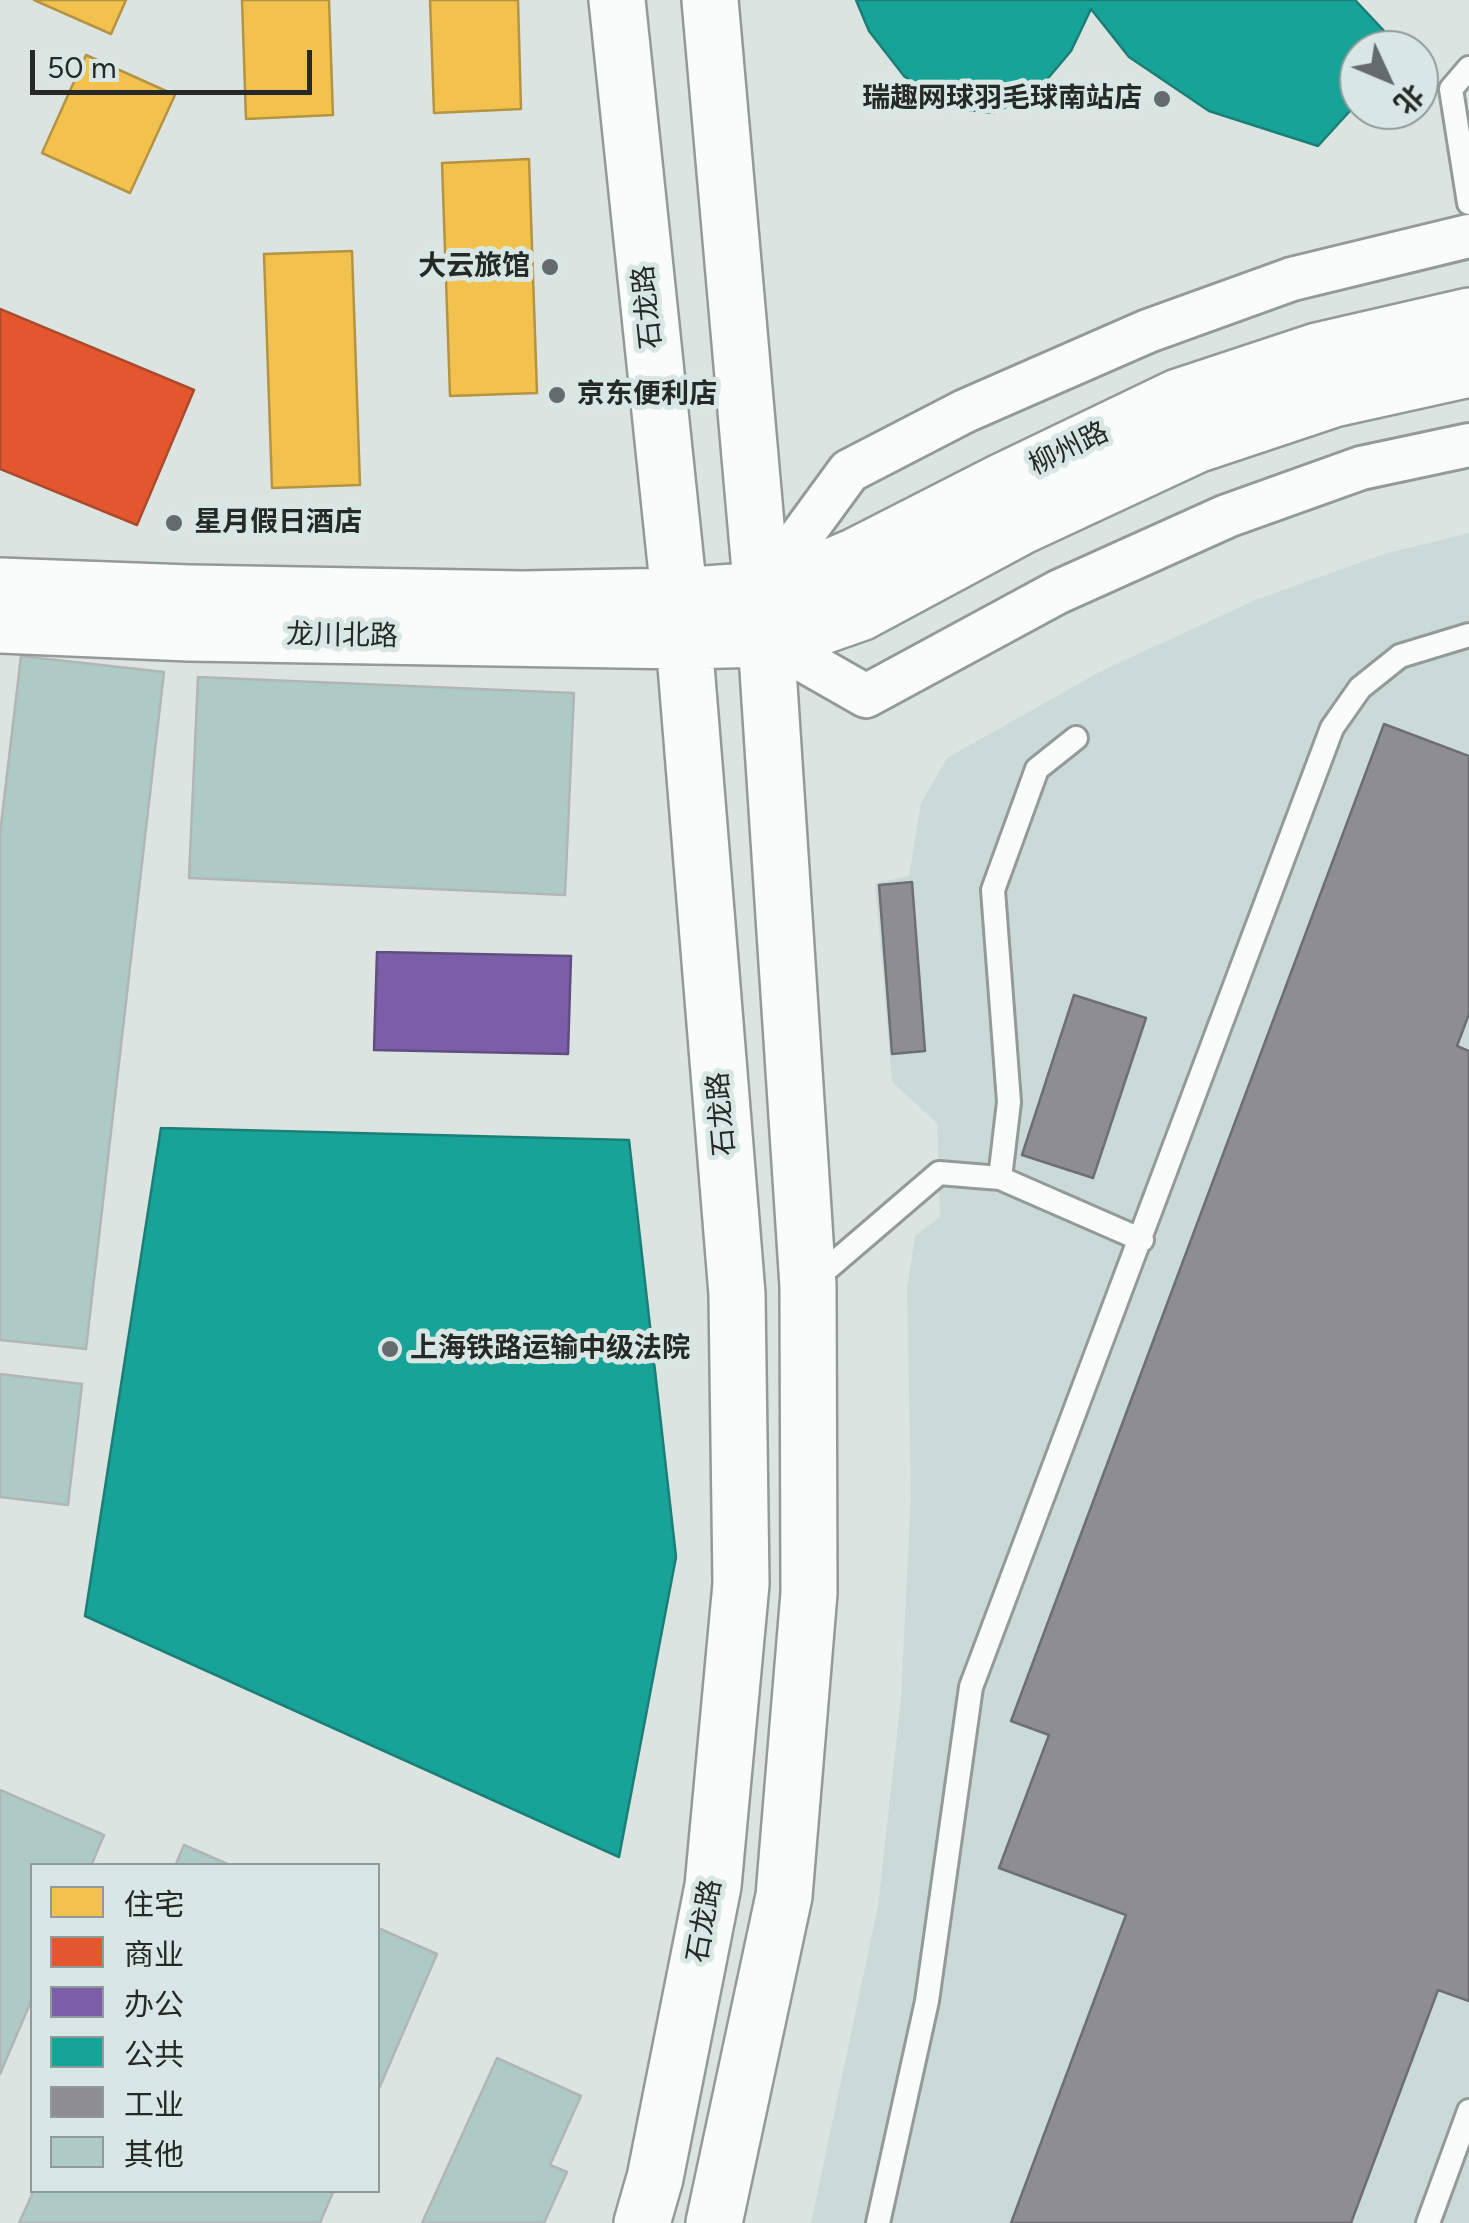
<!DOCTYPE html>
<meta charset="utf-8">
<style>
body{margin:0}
#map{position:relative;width:1469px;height:2223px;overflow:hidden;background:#dce4e2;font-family:Figtree,"Noto Sans SC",sans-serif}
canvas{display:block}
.legend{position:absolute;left:30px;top:1863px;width:350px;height:330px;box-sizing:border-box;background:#d8e7e3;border:2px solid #909b99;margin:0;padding:12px 18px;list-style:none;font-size:30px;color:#252a29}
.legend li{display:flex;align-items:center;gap:20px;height:50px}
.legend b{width:50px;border:2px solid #909b99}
.north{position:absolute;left:1339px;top:30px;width:100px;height:100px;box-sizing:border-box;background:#d8e7e3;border:2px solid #909b99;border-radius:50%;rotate:134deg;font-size:28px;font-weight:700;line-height:40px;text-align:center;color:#252a29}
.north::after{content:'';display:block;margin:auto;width:35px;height:45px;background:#656b6a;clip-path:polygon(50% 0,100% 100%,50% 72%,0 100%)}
.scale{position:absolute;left:30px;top:50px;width:282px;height:45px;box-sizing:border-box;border:5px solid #252a29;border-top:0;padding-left:12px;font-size:30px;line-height:35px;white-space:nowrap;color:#252a29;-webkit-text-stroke:8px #d8e7e3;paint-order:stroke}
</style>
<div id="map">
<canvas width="1469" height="2223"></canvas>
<ul class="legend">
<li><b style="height:28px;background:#f2c14e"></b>住宅</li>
<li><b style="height:28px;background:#e4572e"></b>商业</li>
<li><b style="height:28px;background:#7b5ea7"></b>办公</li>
<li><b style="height:28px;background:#17a398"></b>公共</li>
<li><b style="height:28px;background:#8d8d92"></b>工业</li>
<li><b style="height:28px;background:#adcac4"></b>其他</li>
</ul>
<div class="north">北</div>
<div class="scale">50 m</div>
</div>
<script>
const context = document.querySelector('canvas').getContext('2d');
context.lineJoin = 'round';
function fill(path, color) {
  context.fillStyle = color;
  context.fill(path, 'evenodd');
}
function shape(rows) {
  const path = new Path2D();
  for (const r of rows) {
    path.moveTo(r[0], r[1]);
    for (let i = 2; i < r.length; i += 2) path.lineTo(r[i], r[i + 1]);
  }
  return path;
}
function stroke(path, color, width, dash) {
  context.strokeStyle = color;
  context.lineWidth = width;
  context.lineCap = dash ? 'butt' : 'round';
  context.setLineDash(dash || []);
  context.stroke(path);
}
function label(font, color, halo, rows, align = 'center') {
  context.font = font + ' Figtree,"Noto Sans SC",sans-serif';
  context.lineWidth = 10;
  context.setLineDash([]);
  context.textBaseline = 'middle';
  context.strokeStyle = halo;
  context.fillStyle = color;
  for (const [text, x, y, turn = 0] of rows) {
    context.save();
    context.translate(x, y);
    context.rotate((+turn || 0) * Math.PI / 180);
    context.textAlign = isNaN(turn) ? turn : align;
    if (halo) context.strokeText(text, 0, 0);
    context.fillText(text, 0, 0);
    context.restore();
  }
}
const built = shape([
 [1469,533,1469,2223,811,2223,878,1906,901,1698,911,1494,907,1289,915,1236,940,1217,937,1123,892,1082,875,883,909,876,921,803,947,758,1103,670,1258,599,1384,554]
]);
const homes = shape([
 [34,0,126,0,111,34,34,0],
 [242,0,329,0,333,115,246,119,242,0],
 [430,0,518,0,521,109,434,113,430,0],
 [86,55,175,95,130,193,42,153,86,55],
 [529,159,537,393,450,396,442,163,529,159],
 [352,251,360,485,272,488,264,254,352,251]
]);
const shops = shape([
 [0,309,194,390,137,525,0,469,0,309]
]);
const offices = shape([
 [377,952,571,956,568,1054,374,1050,377,952]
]);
const public = shape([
 [856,0,1355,0,1402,50,1359,50,1359,101,1318,146,1209,111,1129,57,1091,9,1071,51,1039,89,995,113,949,108,904,76,869,31,856,0],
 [161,1128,629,1140,676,1557,619,1857,85,1616,161,1128]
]);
const industry = shape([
 [1384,724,1469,756,1469,1014,1457,1046,1469,1051,1469,2001,1438,1990,1351,2223,1011,2223,1126,1915,999,1868,1049,1735,1011,1721,1384,724],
 [912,882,925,1051,892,1054,879,885,912,882],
 [1074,995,1146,1018,1093,1178,1022,1155,1074,995]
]);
const building = shape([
 [21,656,164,672,86,1349,0,1340,0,834,21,656],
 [198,677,574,693,565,895,189,878,198,677],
 [0,1374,82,1384,68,1505,0,1497,0,1374],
 [0,1790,104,1835,91,1866,32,1866,32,1999,0,2074,0,1790],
 [184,1845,232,1866,175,1866,184,1845],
 [378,1928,437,1954,378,2091,378,1928],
 [497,2058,581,2096,550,2165,567,2172,544,2223,422,2223,497,2058],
 [34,2190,334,2190,320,2223,19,2223,34,2190]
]);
const lane = shape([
 [1469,68,1451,89,1469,203],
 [1000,1178,1009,1102,993,890,1037,769,1076,738],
 [813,1281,939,1173,1000,1178,1142,1240],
 [878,2223,927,2001,971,1687,1332,728,1360,688,1400,656,1469,635],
 [1428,2223,1469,2111]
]);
const street = shape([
 [762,590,849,471,965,411,1148,331,1292,279,1469,236],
 [766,639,866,696,1058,592,1227,516,1361,468,1469,445]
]);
const secondary = shape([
 [617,0,684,641,737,1294,741,1584,713,1886,655,2178,642,2223],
 [710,0,766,639,808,1286,809,1593,784,1896,714,2223],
 [0,586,189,593,523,599,678,596,762,590,806,577,856,556,1003,481,1178,397,1317,351,1469,316],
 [0,625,189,633,684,641,766,639,814,629,860,613,1022,526,1196,445,1334,399,1469,369]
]);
const markers = [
 [1162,99,10,"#656b6a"],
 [550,267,10,"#656b6a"],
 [557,395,10,"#656b6a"],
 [174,523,10,"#656b6a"],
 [390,1349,10,"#656b6a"]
];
const poiNames = [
 ["瑞趣网球羽毛球南站店",1142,99,"right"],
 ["大云旅馆",530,267,"right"],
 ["京东便利店",577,395],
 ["星月假日酒店",194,523],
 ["上海铁路运输中级法院",410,1349]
];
const streetNames = [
 ["石龙路",648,307,-96],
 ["柳州路",1069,449,-26],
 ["龙川北路",342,636,1],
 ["石龙路",722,1114,-95],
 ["石龙路",705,1921,-80]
];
fill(built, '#cadbd7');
fill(homes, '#f2c14e');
stroke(homes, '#b49443', 2.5);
fill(shops, '#e4572e');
stroke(shops, '#ab4a2c', 2.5);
fill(offices, '#7b5ea7');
stroke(offices, '#614e81', 2.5);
fill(public, '#17a398');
stroke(public, '#1b7f77', 2.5);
fill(industry, '#8d8d92');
stroke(industry, '#6e6f72', 2.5);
fill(building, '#adcac4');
stroke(building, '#b1b6b5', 2.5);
stroke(lane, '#939a98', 28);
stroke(street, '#939a98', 48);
stroke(secondary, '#939a98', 60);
stroke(lane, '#fafbfb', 22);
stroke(street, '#fafbfb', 42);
stroke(secondary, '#fafbfb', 55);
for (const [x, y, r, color] of markers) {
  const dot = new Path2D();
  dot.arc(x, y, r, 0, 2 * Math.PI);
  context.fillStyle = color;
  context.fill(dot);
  stroke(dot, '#d8e7e3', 4);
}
label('bold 28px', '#252a29', '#d8e7e3', poiNames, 'left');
label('28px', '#252a29', '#d8e7e3', streetNames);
</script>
